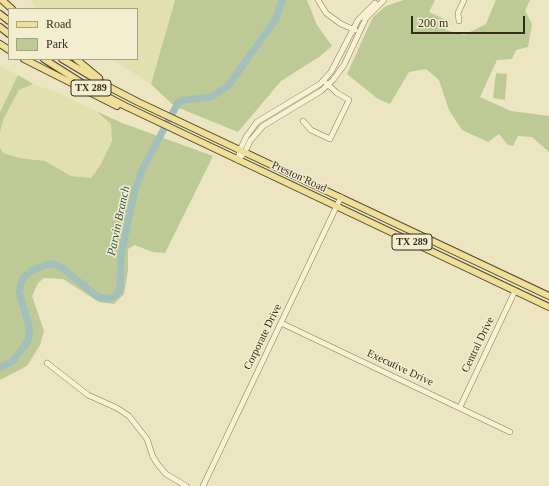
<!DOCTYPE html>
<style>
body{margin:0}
#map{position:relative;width:549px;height:486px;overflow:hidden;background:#ece5c1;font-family:Georgia,serif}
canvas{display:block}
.legend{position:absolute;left:8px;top:8px;width:130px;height:52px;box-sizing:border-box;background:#f4eed0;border:1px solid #a8a088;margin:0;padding:5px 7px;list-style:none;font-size:12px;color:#352c1d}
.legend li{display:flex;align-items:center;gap:8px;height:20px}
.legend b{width:20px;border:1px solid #a8a088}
.scale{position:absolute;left:411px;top:16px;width:114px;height:18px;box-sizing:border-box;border:2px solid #352c1d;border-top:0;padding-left:5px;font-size:12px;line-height:14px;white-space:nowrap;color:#352c1d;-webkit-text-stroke:3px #f4eed0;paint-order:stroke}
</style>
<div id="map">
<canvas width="549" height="486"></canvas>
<ul class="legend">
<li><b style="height:5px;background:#efdf99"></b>Road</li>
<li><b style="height:11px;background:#bdca95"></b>Park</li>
</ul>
<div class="scale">200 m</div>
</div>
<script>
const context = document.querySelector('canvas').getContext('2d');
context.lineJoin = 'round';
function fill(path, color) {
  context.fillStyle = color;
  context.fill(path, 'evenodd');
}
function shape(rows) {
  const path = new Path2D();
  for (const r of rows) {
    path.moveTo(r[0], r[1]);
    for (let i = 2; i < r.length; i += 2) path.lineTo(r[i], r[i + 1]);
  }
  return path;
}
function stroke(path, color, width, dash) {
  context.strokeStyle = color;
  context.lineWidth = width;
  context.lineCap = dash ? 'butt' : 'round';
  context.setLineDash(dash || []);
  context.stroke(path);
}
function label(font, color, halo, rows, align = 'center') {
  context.font = font + ' Georgia,serif';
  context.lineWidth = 3;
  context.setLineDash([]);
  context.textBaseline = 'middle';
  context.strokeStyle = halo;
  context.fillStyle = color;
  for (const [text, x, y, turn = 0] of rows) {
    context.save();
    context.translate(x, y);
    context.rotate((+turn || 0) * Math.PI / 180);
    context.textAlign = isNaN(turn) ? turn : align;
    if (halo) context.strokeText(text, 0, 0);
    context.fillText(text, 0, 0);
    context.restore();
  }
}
const farmland = shape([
 [30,0,175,0,151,84,112,59,137,59,137,9,37,9],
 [0,66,18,75,0,112],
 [33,84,56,92,96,111,111,124,112,141,101,164,91,178,71,176,45,161,20,158,3,153,0,147,0,133,4,118,19,90]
]);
const green = shape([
 [175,0,307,0,317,25,332,46,319,57,281,81,238,132,174,106,151,84],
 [404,0,435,0,429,12,444,19,446,30,464,35,486,24,496,0,530,0,525,11,532,24,528,47,516,50,512,59,497,60,480,97,511,111,549,116,549,152,532,137,518,136,513,146,508,145,499,134,488,142,462,130,449,110,439,80,426,69,409,72,390,104,378,99,347,74,373,17,386,6],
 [496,73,507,74,505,100,493,98],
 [18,75,33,84,19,90,4,118,0,133,0,112],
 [96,111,122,123,213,156,165,253,152,252,135,245,128,249,128,270,124,294,114,304,99,302,63,279,44,278,38,283,32,296,44,331,40,345,27,366,0,380,0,147,3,153,20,158,45,161,71,176,91,178,101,164,112,141,111,124]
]);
const river = shape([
 [0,368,13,361,28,341,30,330,19,291,23,278,31,271,45,265,54,264,61,267,98,297,109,299,117,294,120,288,121,255,135,190,144,166,178,103,184,100,211,97,228,86,276,19,282,0]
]);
const minor = shape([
 [318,0,326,13,341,24,355,30],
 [459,21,458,13,464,0],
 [303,121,311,130,330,139,349,100,337,93,326,83],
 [238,160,245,152,250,141,263,126,321,91,333,80,344,65,366,18,384,0],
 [238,160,240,150,246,137,257,122,320,84,331,72,358,20,375,3],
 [281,323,510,432],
 [47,363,88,395,117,408,129,416,147,439,153,457,159,466,166,474,186,486],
 [460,407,515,291],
 [203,486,341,197]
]);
const major = shape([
 [2,0,12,9],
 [0,14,9,21],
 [0,27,9,34],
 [0,44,9,50],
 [24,59,117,106],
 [44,59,85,85,125,106,549,307],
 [62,59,107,86,138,102,549,296],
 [76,59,99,78]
]);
const shields = [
 [91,88,40],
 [412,242,40]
];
const shieldNames = [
 ["TX 289",91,88],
 ["TX 289",412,242]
];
const streetNames = [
 ["Preston Road",299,177,25],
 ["Corporate Drive",263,337,-64],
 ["Central Drive",478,345,-64],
 ["Executive Drive",400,368,25]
];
const waterNames = [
 ["Parvin Branch",119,221,-78]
];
fill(farmland, '#e2e0ae');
fill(green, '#bdca95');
stroke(river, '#a3bfba', 7);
stroke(minor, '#857659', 6);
stroke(major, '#53432d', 8);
stroke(minor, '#f8f1d4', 5);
stroke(major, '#efdf99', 6);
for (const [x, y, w] of shields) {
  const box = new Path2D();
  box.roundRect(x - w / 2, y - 8, w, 16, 3);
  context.fillStyle = '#f4eed0';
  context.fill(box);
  stroke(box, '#352c1d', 1);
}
label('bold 10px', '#352c1d', null, shieldNames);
label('11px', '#352c1d', '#f4eed0', streetNames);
label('italic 12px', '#2d5255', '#f4eed0', waterNames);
</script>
